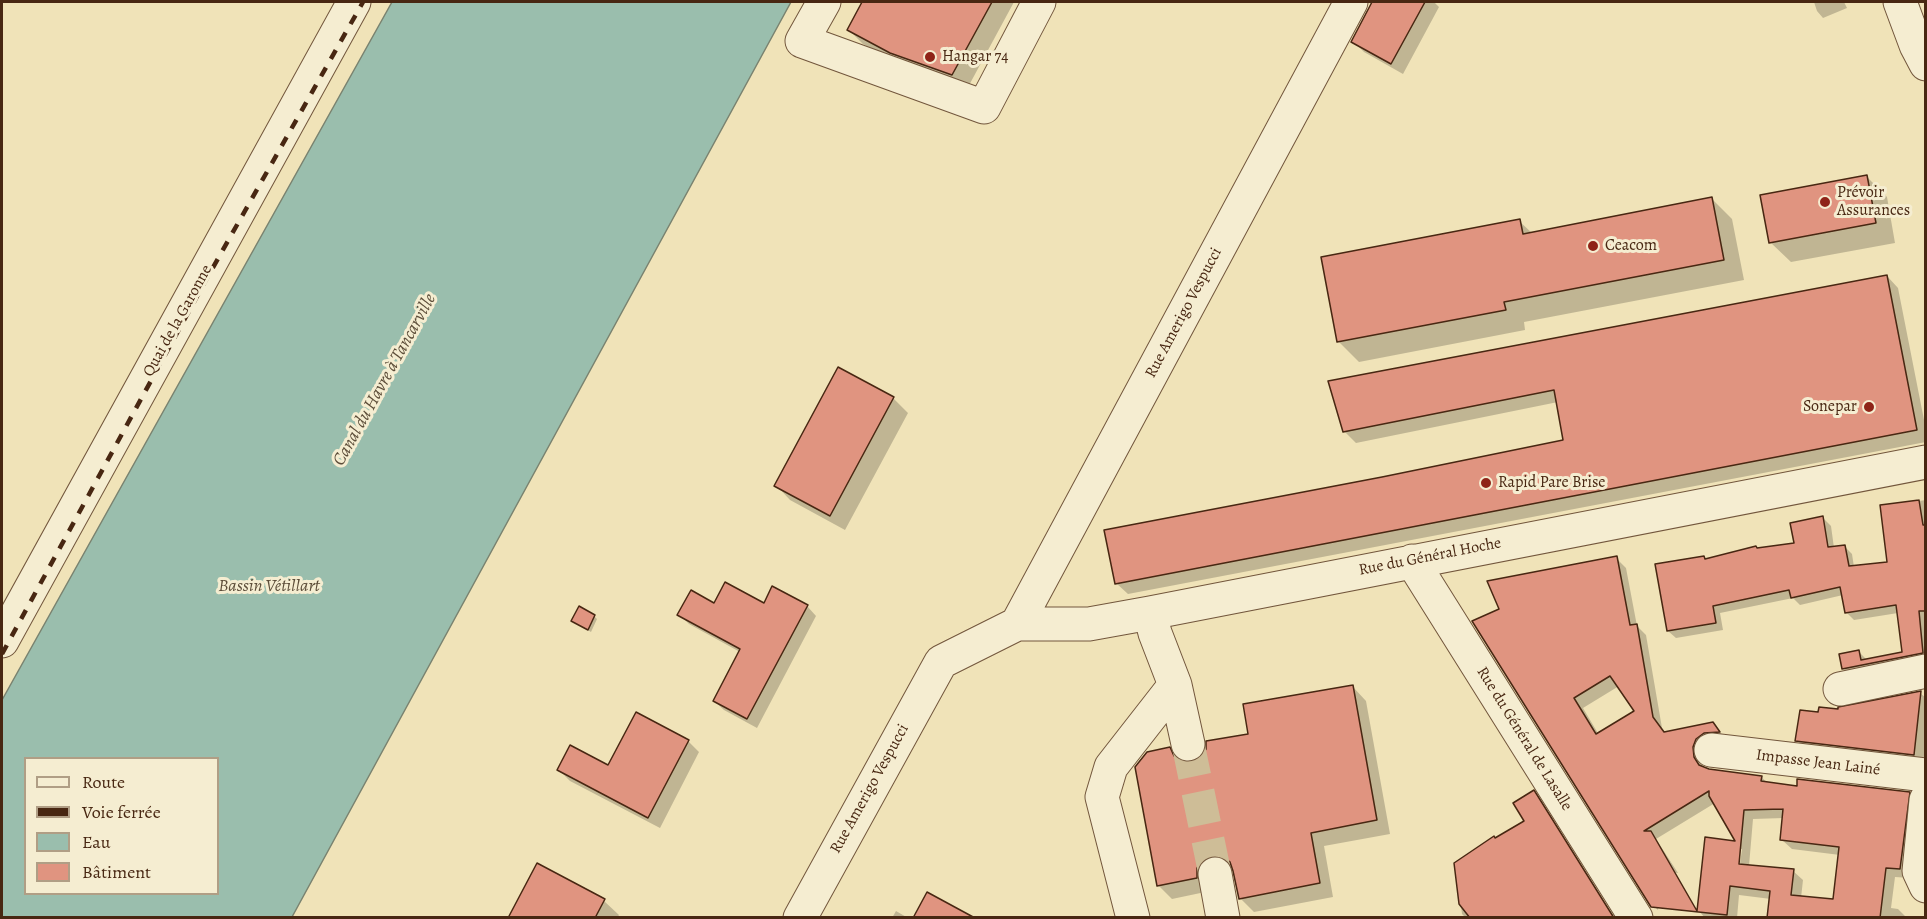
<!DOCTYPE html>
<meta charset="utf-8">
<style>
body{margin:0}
#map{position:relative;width:1927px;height:919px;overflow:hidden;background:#f0e3b8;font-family:Alegreya,serif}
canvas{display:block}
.frame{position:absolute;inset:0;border:3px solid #482712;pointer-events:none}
.legend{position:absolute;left:24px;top:757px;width:195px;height:138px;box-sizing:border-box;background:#f5edd1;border:2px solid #b09e85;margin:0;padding:8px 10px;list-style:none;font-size:18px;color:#482712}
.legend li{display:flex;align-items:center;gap:12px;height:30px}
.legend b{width:30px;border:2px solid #b09e85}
</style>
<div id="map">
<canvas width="1927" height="919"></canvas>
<div class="frame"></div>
<ul class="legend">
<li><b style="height:8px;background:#f5edd1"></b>Route</li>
<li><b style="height:8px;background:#482712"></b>Voie ferrée</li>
<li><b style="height:16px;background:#9abead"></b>Eau</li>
<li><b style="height:16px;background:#e09480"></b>Bâtiment</li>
</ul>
</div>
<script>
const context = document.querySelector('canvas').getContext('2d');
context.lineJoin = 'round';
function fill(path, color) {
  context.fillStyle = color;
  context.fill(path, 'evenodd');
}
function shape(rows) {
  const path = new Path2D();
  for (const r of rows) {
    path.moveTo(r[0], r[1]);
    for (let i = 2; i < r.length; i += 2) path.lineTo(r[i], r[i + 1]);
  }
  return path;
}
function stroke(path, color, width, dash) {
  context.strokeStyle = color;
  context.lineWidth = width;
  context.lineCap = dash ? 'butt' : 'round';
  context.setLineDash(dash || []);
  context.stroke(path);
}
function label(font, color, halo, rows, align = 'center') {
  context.font = font + ' Alegreya,serif';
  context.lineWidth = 6;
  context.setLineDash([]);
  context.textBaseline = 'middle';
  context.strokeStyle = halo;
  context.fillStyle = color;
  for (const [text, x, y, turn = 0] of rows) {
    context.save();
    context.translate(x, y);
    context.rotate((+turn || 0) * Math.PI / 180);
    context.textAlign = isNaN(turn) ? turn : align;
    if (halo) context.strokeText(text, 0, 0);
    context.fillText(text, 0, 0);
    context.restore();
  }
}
const water = shape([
 [392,2,791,2,292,917,2,917,2,700,392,2],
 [26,758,218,758,218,894,26,894,26,758]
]);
const shadow = shape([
 [863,2,1014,2,967,89,906,67,863,44,848,29],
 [1374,2,1434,2,1439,7,1403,74,1364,52,1353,41],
 [1814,2,1844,2,1847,8,1823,18,1817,11],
 [1866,176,1887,197,1895,243,1791,262,1770,242],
 [1712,199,1732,219,1744,280,1524,322,1525,330,1359,362,1338,341,1519,221,1532,233],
 [1887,276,1898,288,1926,430,1926,442,1128,594,1116,583,1565,441,1558,402,1356,443,1344,431],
 [893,398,908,413,845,530,790,500,776,485],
 [1926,500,1926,662,1852,676,1844,669,1858,651,1866,659,1903,653,1898,613,1854,620,1846,612,1843,595,1800,605,1793,598,1720,613,1723,630,1676,638,1668,631,1704,557,1706,560,1795,544,1823,518,1831,526,1834,548,1844,546,1852,554,1854,567,1889,563,1912,502],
 [1616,558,1626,568,1637,626,1646,635,1662,728,1666,733,1712,723,1728,741,1702,758,1703,768,1761,777,1768,783,1798,788,1909,793,1919,803,1910,878,1895,877,1891,908,1898,909,1907,918,1769,918,1771,899,1739,895,1737,918,1705,918,1699,911,1738,843,1715,803,1656,839,1678,873,1664,871,1658,910,1649,901,1474,622],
 [1619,686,1636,711,1599,735,1583,708],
 [1784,818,1782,840,1792,849,1840,855,1834,901,1801,898,1803,880,1793,871,1749,866,1753,819],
 [1739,849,1742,849,1739,871,1736,871],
 [714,605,807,606,816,616,757,728,724,710,714,701,740,652,689,624,679,614],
 [594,616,597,619,591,632,576,623],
 [1353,687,1366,701,1390,834,1324,846,1333,897,1254,912,1240,898,1235,870,1227,869,1210,891,1172,899,1158,885,1169,749,1183,763,1193,764],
 [1920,693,1926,698,1926,740,1923,763,1806,750,1797,740,1820,713],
 [688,741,699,752,660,828,570,781,559,770,609,767],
 [1534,792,1539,797,1615,918,1473,918,1472,915,1466,918,1462,914,1456,864,1526,821],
 [538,865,604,901,619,915,617,918,509,918],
 [896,911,908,918,892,918]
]);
const building = shape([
 [862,2,992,2,952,75,890,53,847,30,862,2],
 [1372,2,1425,2,1391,64,1351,42,1372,2],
 [1867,175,1876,223,1769,243,1760,195,1867,175],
 [1712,197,1724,260,1504,302,1506,310,1337,342,1321,257,1520,219,1523,234,1712,197],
 [1887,275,1917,430,1115,584,1104,530,1382,477,1563,440,1554,390,1343,432,1328,381,1887,275],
 [838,367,894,397,830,516,774,486,838,367],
 [1919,500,1923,525,1926,525,1926,611,1919,611,1923,653,1842,669,1839,654,1859,650,1861,660,1902,652,1896,605,1845,613,1840,587,1791,598,1789,590,1713,606,1716,623,1667,631,1655,564,1704,556,1705,559,1756,546,1757,548,1794,543,1790,523,1823,516,1828,547,1845,545,1849,566,1887,562,1880,505,1919,500],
 [1617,556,1630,625,1637,624,1653,717,1664,732,1713,722,1720,732,1704,733,1696,739,1693,747,1694,757,1699,765,1709,769,1762,776,1761,781,1797,786,1797,779,1910,792,1900,869,1886,868,1880,918,1767,918,1770,891,1730,886,1727,915,1651,907,1472,621,1499,609,1487,581,1617,556],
 [1610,676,1634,711,1596,734,1574,698,1610,676],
 [1709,791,1709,796,1735,841,1705,837,1697,911,1651,831,1644,831,1709,791],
 [1783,809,1780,840,1839,847,1833,899,1791,895,1794,869,1739,864,1744,810,1783,809],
 [725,582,764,603,772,586,808,605,747,719,713,701,740,649,677,615,691,590,714,603,725,582],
 [579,606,595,615,588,630,571,621,579,606],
 [1353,685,1377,820,1311,833,1320,883,1239,899,1233,871,1230,862,1222,857,1212,856,1202,860,1197,868,1197,878,1157,886,1135,767,1147,752,1170,747,1174,756,1182,762,1193,762,1201,757,1206,749,1206,741,1248,734,1243,704,1353,685],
 [1921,691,1914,755,1795,741,1800,710,1818,712,1819,707,1838,709,1838,707,1921,691],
 [636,712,689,740,648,818,557,770,570,745,608,765,636,712],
 [1534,790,1614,918,1470,918,1459,904,1454,863,1494,836,1495,838,1524,821,1513,803,1534,790],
 [537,863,605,899,595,918,508,918,537,863],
 [927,892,975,918,913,918,927,892]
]);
const minorTunnel = shape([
 [1188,744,1215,874]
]);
const minor = shape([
 [824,2,802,41,984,107,1039,2],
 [1900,2,1916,45,1926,64],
 [1412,561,1636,918],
 [1017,624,1351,2],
 [2,641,354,2],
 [1175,685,1188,744],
 [1840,689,1926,671],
 [1711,750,1926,775],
 [1926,800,1919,871,1926,886],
 [1215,874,1223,918],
 [800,918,941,662,1017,624,1089,624,1150,613,1926,462],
 [1133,918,1102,797,1111,767,1175,685,1155,633,1150,613]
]);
const rail = shape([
 [2,654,207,278,363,2]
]);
const markers = [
 [930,57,6,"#8f2418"],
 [1825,202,6,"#8f2418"],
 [1593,246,6,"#8f2418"],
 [1869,407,6,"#8f2418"],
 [1486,483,6,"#8f2418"]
];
const poiNames = [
 ["Hangar 74",942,57],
 ["Prévoir",1837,193],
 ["Assurances",1837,211],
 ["Ceacom",1605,246],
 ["Sonepar",1857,407,"right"],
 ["Rapid Pare Brise",1498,483]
];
const streetNames = [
 ["Rue Amerigo Vespucci",1184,313,-62],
 ["Quai de la Garonne",178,321,-61],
 ["Rue du Général Hoche",1430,557,-11],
 ["Rue du Général de Lasalle",1524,739,58],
 ["Impasse Jean Lainé",1818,763,7],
 ["Rue Amerigo Vespucci",870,789,-61]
];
const waterNames = [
 ["Canal du Havre à Tancarville",385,380,-61],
 ["Bassin Vétillart",269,587]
];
fill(water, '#9abead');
stroke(water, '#79826f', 1.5);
fill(shadow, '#0003');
fill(building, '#e09480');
stroke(building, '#482712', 1.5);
stroke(minorTunnel, '#cebd97', 33, [33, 16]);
stroke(minor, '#72563c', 35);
stroke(minor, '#f5edd1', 33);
stroke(rail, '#482712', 4.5, [10, 10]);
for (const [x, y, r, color] of markers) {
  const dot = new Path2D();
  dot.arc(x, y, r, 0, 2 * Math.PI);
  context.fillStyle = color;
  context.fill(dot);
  stroke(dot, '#f5edd1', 2);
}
label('16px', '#482712', '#f5edd1', poiNames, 'left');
label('16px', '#482712', '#f5edd1', streetNames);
label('italic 18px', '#5c4d39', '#f5edd1', waterNames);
</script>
